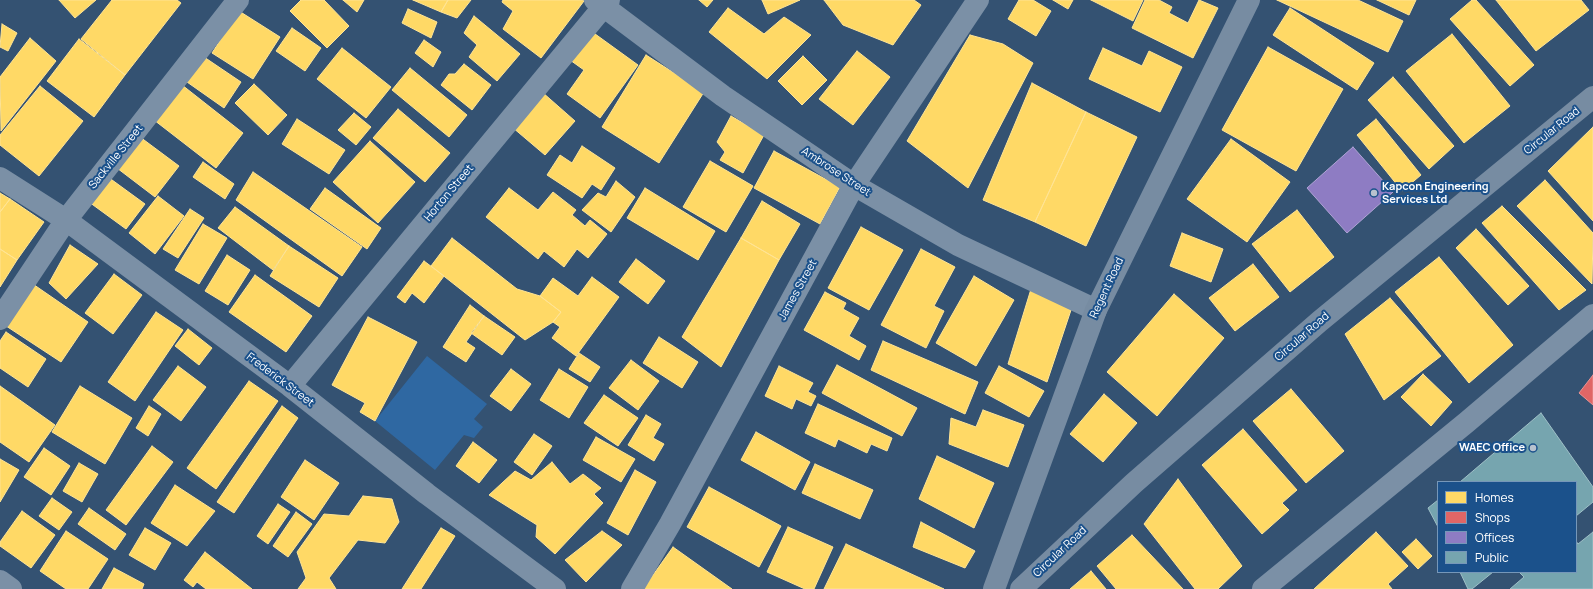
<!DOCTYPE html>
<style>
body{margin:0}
#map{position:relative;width:1593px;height:589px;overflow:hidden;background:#345272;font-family:Manrope,sans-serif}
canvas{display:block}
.legend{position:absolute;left:1437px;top:481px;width:140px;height:92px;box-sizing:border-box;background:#1b518b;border:1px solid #7697b9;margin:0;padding:5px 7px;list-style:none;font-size:12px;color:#fff}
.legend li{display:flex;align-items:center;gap:8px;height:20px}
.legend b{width:20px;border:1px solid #7697b9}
</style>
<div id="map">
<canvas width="1593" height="589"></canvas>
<ul class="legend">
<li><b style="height:11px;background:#ffd966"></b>Homes</li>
<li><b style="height:11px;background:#e06666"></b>Shops</li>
<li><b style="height:11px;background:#8e7cc3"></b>Offices</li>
<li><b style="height:11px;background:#76a5af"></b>Public</li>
</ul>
</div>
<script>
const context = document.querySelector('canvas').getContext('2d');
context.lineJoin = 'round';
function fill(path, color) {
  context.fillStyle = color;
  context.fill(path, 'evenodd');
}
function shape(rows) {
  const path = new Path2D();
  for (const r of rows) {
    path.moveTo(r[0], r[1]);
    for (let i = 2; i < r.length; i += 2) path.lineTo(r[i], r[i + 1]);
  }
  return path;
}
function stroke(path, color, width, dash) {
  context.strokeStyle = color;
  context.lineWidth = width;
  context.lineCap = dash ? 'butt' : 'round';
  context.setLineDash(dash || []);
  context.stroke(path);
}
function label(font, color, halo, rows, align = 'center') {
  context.font = font + ' Manrope,sans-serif';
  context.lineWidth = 4;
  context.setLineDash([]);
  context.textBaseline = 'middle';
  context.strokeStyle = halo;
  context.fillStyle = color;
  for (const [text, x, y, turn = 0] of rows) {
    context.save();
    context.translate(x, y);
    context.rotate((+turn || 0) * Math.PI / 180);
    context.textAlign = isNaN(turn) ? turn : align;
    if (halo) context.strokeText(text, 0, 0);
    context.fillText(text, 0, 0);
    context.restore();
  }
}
const green = shape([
 [427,356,487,404,474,419,483,427,474,438,464,435,435,470,375,421]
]);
const homes = shape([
 [59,0,96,0,75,18,59,0],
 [112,0,177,0,181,3,125,75,81,39,112,0],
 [301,0,324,0,349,26,327,48,290,11,301,0],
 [343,0,364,0,357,12,343,0],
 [413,0,448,0,441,12,413,0],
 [448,0,471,0,457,18,441,12,448,0],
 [503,0,582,0,584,1,541,58,503,29,513,11,502,2,503,0],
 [699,0,713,0,707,7,699,0],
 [762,0,800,0,768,14,762,0],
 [824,0,914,0,921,5,893,45,843,25,824,0],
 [1019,0,1033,0,1051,11,1036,36,1008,19,1019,0],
 [1053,0,1073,0,1068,9,1053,0],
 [1091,0,1143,0,1133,21,1091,0],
 [1145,0,1159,0,1172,7,1169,13,1188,23,1199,0,1218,8,1193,58,1132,28,1145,0],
 [1277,0,1358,0,1403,21,1388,52,1277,0],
 [1377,0,1416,0,1409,15,1377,0],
 [1472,0,1476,0,1534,65,1510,86,1450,19,1472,0],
 [1496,0,1581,0,1589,10,1536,51,1496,0],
 [728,8,764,34,784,17,811,35,767,79,709,32,728,8],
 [1290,8,1374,63,1357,90,1273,35,1290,8],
 [408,9,437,22,431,38,402,23,408,9],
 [239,11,280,37,253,79,212,53,239,11],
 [474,16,520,54,497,81,469,57,477,45,464,33,474,16],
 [2,24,17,33,8,51,0,47,2,24],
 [292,28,321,48,305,71,276,51,292,28],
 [591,31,638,65,600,118,567,94,584,70,570,60,591,31],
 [1452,34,1510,106,1464,143,1406,71,1452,34],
 [970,35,1003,44,1033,63,968,188,907,141,970,35],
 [30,38,56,61,1,131,0,77,30,38],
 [79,39,125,75,94,117,47,81,79,39],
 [424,40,441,52,433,67,415,53,424,40],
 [1268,47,1343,89,1296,171,1222,130,1268,47],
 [342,48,391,87,366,118,317,79,342,48],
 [1103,48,1142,66,1149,51,1182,67,1160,112,1089,79,1103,48],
 [857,51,890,77,853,125,819,99,857,51],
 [646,55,704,92,659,163,602,127,646,55],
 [803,56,827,80,802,105,778,81,803,56],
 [204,57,241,82,224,108,187,82,204,57],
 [464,64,491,85,472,110,441,85,449,74,455,74,464,64],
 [410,68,467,115,449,137,392,90,410,68],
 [1393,77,1454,146,1429,169,1368,100,1393,77],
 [1032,83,1086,112,1035,222,983,200,1032,83],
 [254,84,287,115,268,135,235,103,254,84],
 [182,85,243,133,216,168,154,120,182,85],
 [40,86,83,121,39,176,0,145,0,135,40,86],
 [542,92,575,121,545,155,512,127,542,92],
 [398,109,450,153,425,182,373,138,398,109],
 [1086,112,1137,137,1086,246,1035,222,1086,112],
 [354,113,371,127,356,145,338,130,354,113],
 [731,116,764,135,743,173,720,160,725,152,717,142,731,116],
 [297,119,345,150,329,174,282,144,297,119],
 [1376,119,1421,175,1402,191,1357,135,1376,119],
 [1593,127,1593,221,1548,171,1593,127],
 [136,134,179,166,155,197,113,165,136,134],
 [1231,139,1290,182,1247,242,1187,199,1231,139],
 [370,141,415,182,378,223,333,182,370,141],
 [582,146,615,168,601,190,592,184,582,198,547,175,560,155,572,163,582,146],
 [774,151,840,187,820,224,754,188,774,151],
 [710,161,753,186,726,232,683,207,710,161],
 [203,162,234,184,225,199,193,177,203,162],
 [253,172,362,247,342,276,236,200,253,172],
 [108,177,145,204,126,229,89,202,108,177],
 [1545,180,1593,233,1592,284,1517,206,1545,180],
 [616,181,635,197,611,232,582,210,598,193,606,197,616,181],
 [325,188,381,228,367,249,310,209,325,188],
 [509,188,538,210,553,192,576,210,572,215,585,226,590,220,607,234,588,258,577,249,564,267,544,251,538,259,486,217,509,188],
 [645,188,715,231,698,260,627,218,645,188],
 [0,193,10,199,0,212,0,193],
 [158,196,184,216,155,254,129,233,158,196],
 [10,199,44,222,17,260,0,249,0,212,10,199],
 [762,201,800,224,779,260,741,238,762,201],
 [1502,206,1586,290,1559,310,1482,223,1502,206],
 [235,207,289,246,273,270,218,228,235,207],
 [190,209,204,218,178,258,163,249,190,209],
 [1297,210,1334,257,1290,292,1252,244,1297,210],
 [203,224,227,238,199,284,175,270,203,224],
 [861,227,903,250,869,310,828,288,861,227],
 [1476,229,1529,286,1508,305,1456,248,1476,229],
 [1182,233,1223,249,1211,282,1170,266,1182,233],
 [452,238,517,289,540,296,561,312,553,322,525,340,431,266,452,238],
 [741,238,779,260,721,367,682,337,741,238],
 [70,245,98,264,66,299,49,283,70,245],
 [289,246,338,278,319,307,270,276,289,246],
 [0,249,17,260,0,287,0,249],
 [921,249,955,267,934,306,944,311,926,348,881,325,921,249],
 [227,255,250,270,228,305,205,291,227,255],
 [1439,257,1513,345,1469,383,1395,292,1439,257],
 [636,259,665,281,648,304,619,282,636,259],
 [424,261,444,276,424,303,412,293,405,303,397,297,424,261],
 [1253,264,1279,297,1235,331,1209,298,1253,264],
 [114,274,142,295,113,334,85,313,114,274],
 [255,275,312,316,286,352,229,312,255,275],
 [974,276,1014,300,976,366,936,343,974,276],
 [592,277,619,297,576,356,552,338,560,327,553,322,561,312,540,296,553,278,578,296,592,277],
 [27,280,88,322,61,362,0,322,27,280],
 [1031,289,1071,310,1047,382,1008,364,1031,289],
 [825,292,846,303,843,309,859,318,849,336,866,346,859,360,804,330,825,292],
 [1174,294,1224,338,1157,416,1107,372,1174,294],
 [1390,298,1441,356,1384,400,1345,334,1390,298],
 [470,305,484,316,466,342,475,348,466,362,443,347,470,305],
 [156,312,183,330,135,401,108,382,156,312],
 [484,316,515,337,502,355,471,333,484,316],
 [368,317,417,342,375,421,360,412,365,403,332,385,368,317],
 [188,329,212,348,199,365,175,346,188,329],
 [6,332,46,359,28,387,0,368,0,341,6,332],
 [659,337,698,362,682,388,643,363,659,337],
 [883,341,978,382,965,414,871,370,883,341],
 [579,353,600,367,590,382,569,369,579,353],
 [631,360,659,381,638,410,609,388,631,360],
 [837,365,917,408,902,436,822,393,837,365],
 [178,366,206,387,181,421,153,400,178,366],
 [779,366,813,383,808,392,816,396,811,406,796,399,792,409,765,396,779,366],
 [999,366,1044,391,1029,417,985,393,999,366],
 [511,369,531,384,511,411,490,396,511,369],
 [559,369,588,387,569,418,540,400,559,369],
 [1423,374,1452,402,1431,426,1401,397,1423,374],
 [249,381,278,401,216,489,187,468,249,381],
 [0,386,55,425,29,462,0,442,0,386],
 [80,386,132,418,105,464,52,432,80,386],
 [1291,389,1344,451,1306,483,1253,421,1291,389],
 [1104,394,1137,423,1103,462,1070,434,1104,394],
 [604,395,638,418,618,446,584,423,604,395],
 [818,404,892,438,887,451,871,444,867,453,838,439,835,447,805,433,818,404],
 [149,406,161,414,148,436,136,428,149,406],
 [282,406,298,418,234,513,217,502,282,406],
 [983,410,1024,425,1008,467,949,444,951,418,976,427,983,410],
 [646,415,661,424,653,438,664,444,654,461,628,445,646,415],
 [1243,429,1297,490,1282,503,1289,510,1262,534,1202,465,1243,429],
 [756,432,810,462,795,490,741,460,756,432],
 [534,434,552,446,532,475,514,462,534,434],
 [596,437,635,459,621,482,583,460,596,437],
 [473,442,497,460,479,483,456,466,473,442],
 [152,446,173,462,126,525,106,510,152,446],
 [44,448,70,466,51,495,24,477,44,448],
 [937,456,994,483,974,528,919,499,937,456],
 [0,459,19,470,0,502,0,459],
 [305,460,339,483,314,520,281,497,305,460],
 [552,462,570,484,583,474,601,488,594,494,603,503,555,554,536,537,537,525,489,495,515,471,531,480,552,462],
 [79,463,98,474,82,502,63,491,79,463],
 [815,464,873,490,860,519,802,493,815,464],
 [635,470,656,482,628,535,607,523,635,470],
 [1178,479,1242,566,1218,589,1195,589,1144,524,1178,479],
 [175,485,215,511,187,546,151,523,175,485],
 [709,487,781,526,759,567,687,527,709,487],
 [363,496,392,499,399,522,385,543,358,540,329,578,336,589,298,589,306,578,297,552,324,514,349,516,363,496],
 [52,498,72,512,59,530,39,516,52,498],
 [278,504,290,512,268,544,257,536,278,504],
 [89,508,126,534,115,550,78,524,89,508],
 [22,511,55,535,31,568,0,546,0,542,22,511],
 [296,512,312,524,288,557,273,546,296,512],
 [921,522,975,551,965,568,913,547,921,522],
 [788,527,833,547,814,589,805,589,767,572,788,527],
 [145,528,171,543,155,570,129,555,145,528],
 [441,528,455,536,421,589,402,589,441,528],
 [66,531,108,559,88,589,66,589,40,571,66,531],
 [602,531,622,545,586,582,565,560,602,531],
 [1376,532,1408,566,1388,584,1392,589,1314,589,1376,532],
 [1132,535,1183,589,1116,589,1097,566,1132,535],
 [1416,539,1432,556,1418,569,1402,552,1416,539],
 [846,544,944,589,824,589,846,544],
 [673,547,732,589,643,589,673,547],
 [205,552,252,589,206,589,197,582,193,587,184,580,205,552],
 [114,568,144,584,142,589,102,589,114,568],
 [1091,571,1106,589,1070,589,1091,571]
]);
const shops = shape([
 [1593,375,1593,405,1579,393,1593,375]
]);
const offices = shape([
 [1353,147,1393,192,1347,233,1307,188,1353,147]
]);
const public = shape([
 [1541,413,1593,487,1593,502,1576,516,1576,482,1460,482,1541,413],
 [1438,500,1438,527,1428,508,1438,500],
 [1593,532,1593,589,1510,589,1524,577,1519,572,1576,572,1576,541,1578,544,1593,532],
 [1460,572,1493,572,1472,589,1468,589,1460,572]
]);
const street = shape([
 [595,0,723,96,854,185,958,245,1096,310],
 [0,178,66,220,290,386,427,494,555,589],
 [0,319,66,220,238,0],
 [290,386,609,0],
 [0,581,11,589],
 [632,589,670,524,854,185,978,0],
 [1263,589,1467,422,1593,315]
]);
const secondary = shape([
 [994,589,1096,310,1249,0],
 [1021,589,1134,483,1320,321,1593,97]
]);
const markers = [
 [1374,193,4,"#b8c2ce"],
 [1533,448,4,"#b8c2ce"]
];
const streetNames = [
 ["Circular Road",1552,131,-39],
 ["Sackville Street",116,157,-51],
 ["Ambrose Street",836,172,33],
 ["Horton Street",449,193,-50],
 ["Regent Road",1107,288,-65],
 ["James Street",798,290,-61],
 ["Circular Road",1302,337,-41],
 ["Frederick Street",280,380,37],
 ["Circular Road",1060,552,-43]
];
const poiNames = [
 ["Kapcon Engineering",1382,187],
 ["Services Ltd",1382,200],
 ["WAEC Office",1525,448,"right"]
];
fill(green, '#2f68a2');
fill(homes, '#ffd966');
stroke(homes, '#ffe494', 1);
fill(shops, '#e06666');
stroke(shops, '#e99494', 1);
fill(offices, '#8e7cc3');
stroke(offices, '#b0a3d5', 1);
fill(public, '#76a5af');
stroke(public, '#9fc0c7', 1);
stroke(street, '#7b90a6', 22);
stroke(secondary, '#778ca2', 22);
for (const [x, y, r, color] of markers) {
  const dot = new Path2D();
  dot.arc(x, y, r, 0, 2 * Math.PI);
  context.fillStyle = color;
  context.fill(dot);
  stroke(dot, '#1b518b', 1.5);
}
label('11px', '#fff', '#1b518b', streetNames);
label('bold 11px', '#fff', '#1b518b', poiNames, 'left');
</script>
